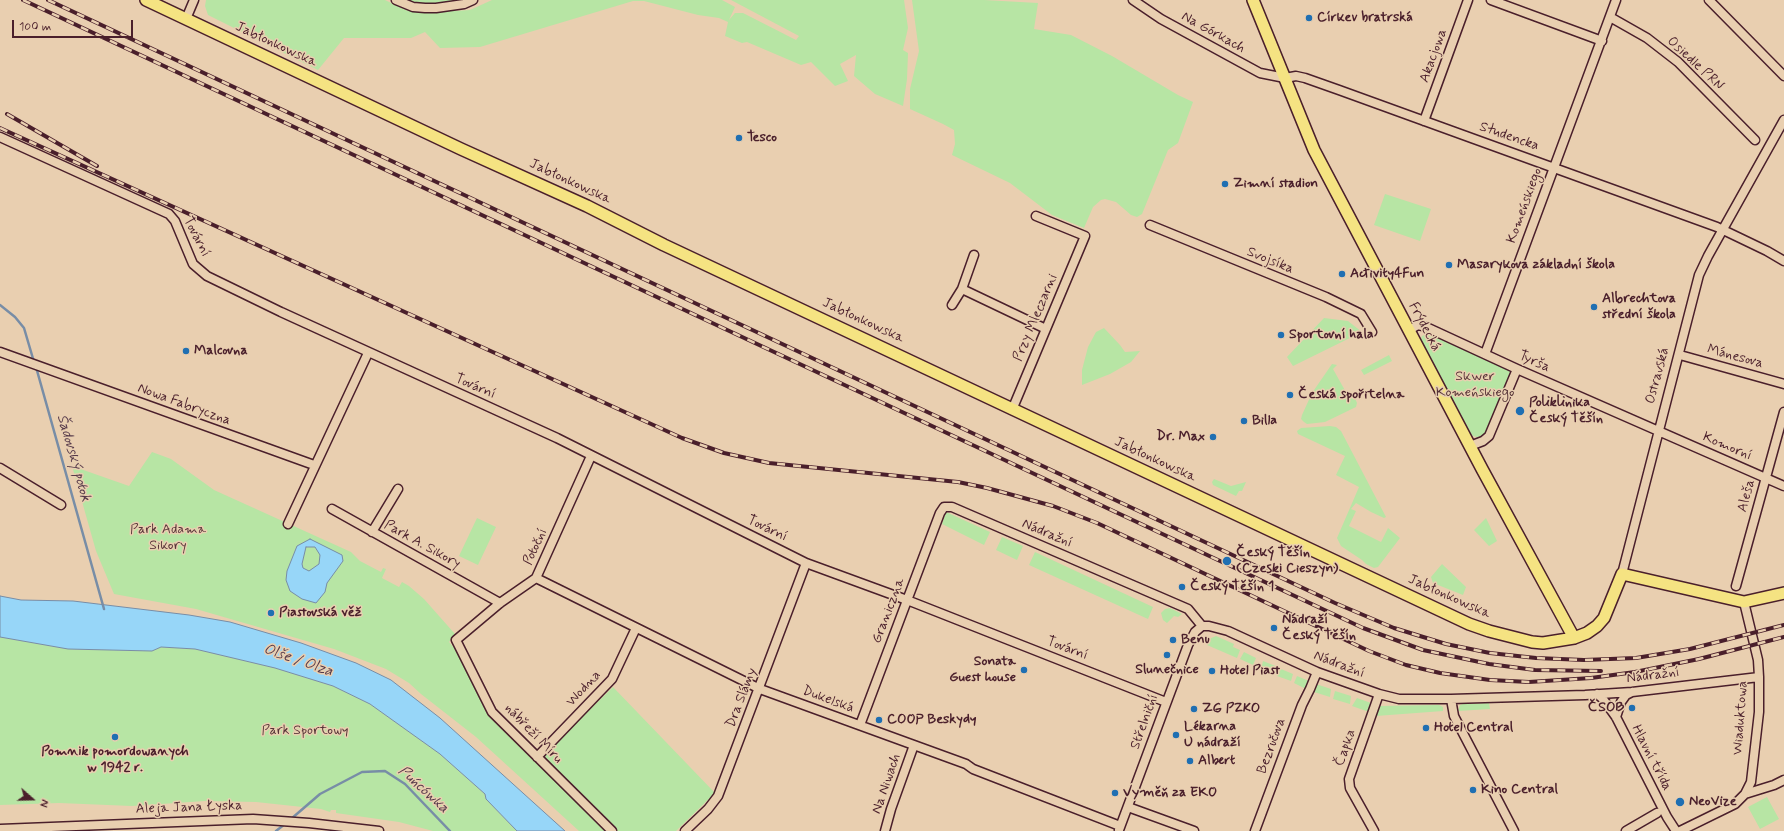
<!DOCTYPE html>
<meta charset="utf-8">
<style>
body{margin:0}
#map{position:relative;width:1784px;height:831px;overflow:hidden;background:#e9cfb0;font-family:Mynerve,sans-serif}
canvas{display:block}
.north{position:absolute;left:12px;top:779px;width:40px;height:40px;-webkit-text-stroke:3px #e9cfb0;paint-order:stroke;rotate:110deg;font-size:11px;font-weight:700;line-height:16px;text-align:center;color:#4a1f2b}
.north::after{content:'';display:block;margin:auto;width:14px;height:18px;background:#4a1f2b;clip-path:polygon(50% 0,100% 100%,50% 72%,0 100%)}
.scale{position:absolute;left:12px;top:20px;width:121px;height:18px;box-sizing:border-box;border:2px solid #4a1f2b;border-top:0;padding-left:5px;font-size:12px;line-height:14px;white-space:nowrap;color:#4a1f2b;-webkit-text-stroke:3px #e9cfb0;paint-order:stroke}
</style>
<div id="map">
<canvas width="1784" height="831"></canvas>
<div class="north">N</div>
<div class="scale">100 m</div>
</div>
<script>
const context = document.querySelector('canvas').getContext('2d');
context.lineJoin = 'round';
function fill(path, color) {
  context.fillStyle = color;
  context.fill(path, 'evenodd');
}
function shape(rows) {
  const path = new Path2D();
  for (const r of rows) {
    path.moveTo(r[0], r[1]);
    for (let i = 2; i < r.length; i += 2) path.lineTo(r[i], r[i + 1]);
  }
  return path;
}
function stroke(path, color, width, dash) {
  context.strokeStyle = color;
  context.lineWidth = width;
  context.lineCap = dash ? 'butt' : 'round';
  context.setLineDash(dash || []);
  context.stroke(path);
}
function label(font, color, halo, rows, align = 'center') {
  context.font = font + ' Mynerve,sans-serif';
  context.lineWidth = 3;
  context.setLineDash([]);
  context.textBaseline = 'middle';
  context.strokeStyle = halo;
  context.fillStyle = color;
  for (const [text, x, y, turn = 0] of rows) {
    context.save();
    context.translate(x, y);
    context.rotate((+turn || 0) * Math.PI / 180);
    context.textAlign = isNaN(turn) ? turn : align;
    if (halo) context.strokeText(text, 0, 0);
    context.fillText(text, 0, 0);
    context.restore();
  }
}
const green = shape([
 [206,0,385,0,408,11,400,0,455,0,454,11,470,10,492,0,722,0,735,7,729,20,735,13,743,13,796,40,799,36,731,0,904,0,908,28,903,50,908,53,907,79,903,106,875,94,854,76,856,55,840,64,848,81,835,86,811,62,801,65,747,42,742,43,725,36,728,22,719,18,698,15,644,1,633,1,480,47,440,48,425,32,411,38,344,38,318,70,208,15,205,6],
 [912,0,984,0,1038,3,1034,29,1071,35,1112,56,1178,95,1193,102,1178,143,1168,150,1142,214,1137,217,1131,215,1116,202,1105,199,1101,200,1093,207,1084,228,1052,215,1010,183,952,155,955,144,954,130,943,124,910,109,910,89,919,51],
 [1385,194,1431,209,1420,241,1374,225],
 [1324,318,1348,321,1362,332,1293,366,1287,357],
 [1104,328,1120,345,1125,352,1140,351,1131,362,1110,374,1082,385,1082,370,1088,347,1096,332],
 [1429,333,1511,371,1486,434,1480,438,1470,435,1420,343,1422,336],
 [1389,355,1392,361,1364,375,1361,370],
 [1332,364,1337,365,1333,369,1347,394,1353,394,1357,403,1356,407,1325,422,1307,424,1304,422,1301,419,1302,415,1312,393],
 [1330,426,1336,427,1341,431,1386,517,1384,518,1371,512,1356,503,1351,509,1356,511,1349,526,1381,542,1388,528,1400,538,1378,567,1374,568,1366,564,1362,560,1341,546,1337,538,1359,487,1336,475,1345,456,1298,434,1297,431,1301,428],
 [152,452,171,459,214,490,351,552,360,561,381,572,383,568,386,569,382,578,399,587,402,582,409,586,424,599,455,634,449,642,458,652,489,713,608,831,579,831,476,737,421,694,409,683,386,669,334,649,196,609,114,594,96,551,72,466,129,486],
 [1214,479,1231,486,1246,482,1242,491,1239,491,1236,496,1213,485,1212,482],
 [946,512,990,532,984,545,942,524],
 [477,518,496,527,478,565,459,556],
 [1486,518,1497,541,1489,546,1474,530],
 [1002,537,1023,546,1017,560,996,550],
 [1035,552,1153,607,1148,619,1029,565],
 [1442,564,1466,587,1463,595,1433,583,1431,577],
 [1170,608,1182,614,1178,617,1174,616,1167,623,1163,620,1161,613,1165,609],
 [1216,636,1234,644,1233,647,1240,650,1237,658,1207,645,1209,639],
 [0,637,68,649,152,651,161,647,195,649,275,668,333,686,370,704,440,754,485,794,486,799,517,831,433,831,399,822,336,813,336,810,331,810,330,812,321,809,256,802,205,801,132,806,59,803,0,805],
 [1244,652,1256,658,1253,665,1240,659],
 [1263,661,1278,667,1275,675,1261,669],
 [1281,669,1293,674,1291,681,1277,676],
 [1297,676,1309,681,1306,689,1294,683],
 [1316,684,1331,689,1330,697,1314,692],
 [613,687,715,793,676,831,617,831,543,755],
 [1335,691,1351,696,1350,704,1333,699],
 [1357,698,1371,703,1369,712,1352,706],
 [1489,703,1490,709,1458,711,1460,705,1463,704],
 [1439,705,1443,707,1443,711,1376,716,1375,714,1379,706],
 [1767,797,1779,819,1760,829,1748,807]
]);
const water = shape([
 [310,539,342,555,343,561,327,583,325,592,316,603,302,599,290,591,286,580,287,571,297,546,310,539],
 [306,547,315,547,320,555,319,564,309,571,303,568,302,564,306,547],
 [0,596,21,600,73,601,189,615,230,622,301,643,356,663,391,680,440,718,565,831,517,831,486,799,485,794,440,754,370,704,333,686,275,668,195,649,161,647,152,651,68,649,0,637,0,596]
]);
const stream = shape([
 [0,305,15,317,24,328,34,362],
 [36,367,104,609],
 [291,819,320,794,362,772,385,771,405,784,450,831],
 [276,831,285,824]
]);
const minor = shape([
 [396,0,413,7,425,8,436,8,464,4,473,0],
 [1133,0,1161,19,1260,73,1285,78,1296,76,1305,78,1339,90,1717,227,1767,251,1784,261],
 [1491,0,1602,41],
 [1709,0,1784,76],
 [1610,17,1647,38,1678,62,1755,140],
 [186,19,194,0],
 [1424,121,1468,0],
 [0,137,169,214,175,221,193,264,207,276,281,312,557,438,806,563,907,600,1166,702],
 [1150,225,1326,297,1361,314,1372,332],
 [962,289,1046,329],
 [952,305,962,289,974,255],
 [1409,330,1418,325,1426,327,1517,369,1784,486],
 [0,352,314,465],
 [1485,354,1616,0],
 [1680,355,1784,384],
 [1012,410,1085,236,1036,216],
 [1470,446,1483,441,1489,436,1517,369],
 [591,456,536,578,500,603,456,640,492,712,612,831],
 [0,468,61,505],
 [332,509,500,603],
 [288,524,368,353],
 [372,532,398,489],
 [1622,574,1699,275,1708,256,1784,120],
 [536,578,760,689,966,764,973,769,1120,826],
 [1736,586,1784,412],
 [1744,602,1758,660,1759,677,1759,712,1751,782,1745,794],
 [1202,626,1209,626,1228,631,1317,672,1379,694,1399,699,1451,699,1585,695,1632,692,1759,677],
 [1597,694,1603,699,1616,717,1667,817,1676,831],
 [1451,699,1454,716,1514,831],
 [1616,717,1621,702,1626,695,1632,692],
 [860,725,940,513,944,507,952,507,1188,609,1202,626],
 [537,757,612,679,636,628],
 [1128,807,1194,831],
 [0,829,253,819,309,823,379,831],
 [1119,830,1188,645,1195,632,1202,626],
 [685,831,708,809,718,796,806,563],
 [885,831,891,809,914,745],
 [1255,831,1302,705,1310,689,1317,672],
 [1374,831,1350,788,1349,779,1379,694],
 [1626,831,1657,813],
 [1680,831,1735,804,1745,794,1774,785,1784,780]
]);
const major = shape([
 [146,0,461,149,587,206,664,245,1469,624,1489,631,1532,642,1543,643,1574,638,1587,633,1597,626,1604,618,1622,574,1744,602,1784,593],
 [1253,0,1314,150,1482,469,1574,638]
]);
const rail = shape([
 [23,0,1363,628,1423,650,1489,664,1535,670,1601,671],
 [48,0,1335,603,1394,628,1446,644,1490,653,1536,658,1584,660,1636,658,1690,649,1784,625],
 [7,114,97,166],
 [0,128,682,438,724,453,769,463,958,482,987,488,1053,506,1097,523,1369,651,1406,665,1440,673,1490,680,1529,682,1591,678,1635,672,1699,659,1784,637]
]);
const markers = [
 [1309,18,4,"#1f6fb2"],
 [739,138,4,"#1f6fb2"],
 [1225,184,4,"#1f6fb2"],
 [1449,265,4,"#1f6fb2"],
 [1342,274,4,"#1f6fb2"],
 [1594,307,4,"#1f6fb2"],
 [1281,335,4,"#1f6fb2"],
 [186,351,4,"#1f6fb2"],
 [1290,395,4,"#1f6fb2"],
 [1520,411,5,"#1f6fb2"],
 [1244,421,4,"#1f6fb2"],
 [1213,437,4,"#1f6fb2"],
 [1227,561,5,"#1f6fb2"],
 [1182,587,4,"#1f6fb2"],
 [271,613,4,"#1f6fb2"],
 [1274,628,4,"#1f6fb2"],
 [1173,640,4,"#1f6fb2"],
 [1167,655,4,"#1f6fb2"],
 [1024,670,4,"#1f6fb2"],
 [1212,671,4,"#1f6fb2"],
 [1632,708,4,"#1f6fb2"],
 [1194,709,4,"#1f6fb2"],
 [879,720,4,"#1f6fb2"],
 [1426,728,4,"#1f6fb2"],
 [1176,735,4,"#1f6fb2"],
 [115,737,4,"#1f6fb2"],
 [1190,761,4,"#1f6fb2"],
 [1473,790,4,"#1f6fb2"],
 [1115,793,4,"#1f6fb2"],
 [1680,802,5,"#1f6fb2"]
];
const poiNames = [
 ["Církev bratrská",1317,18],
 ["Tesco",747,138],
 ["Zimní stadion",1233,184],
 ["Masarykova základní škola",1457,265],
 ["Activity4Fun",1350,274],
 ["Albrechtova",1602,299],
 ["střední škola",1602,315],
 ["Sportovní hala",1289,335],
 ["Malcovna",194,351],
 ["Česká spořitelna",1298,395],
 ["Poliklinika",1529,403],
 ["Český Těšín",1529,419],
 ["Billa",1252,421],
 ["Dr. Max",1205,437,"right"],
 ["Český Těšín",1236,553],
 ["(Czeski Cieszyn)",1236,569],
 ["Český Těšín 1",1190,587],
 ["Piastovská věž",279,613],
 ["Nádraží",1282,620],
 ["Český Těšín",1282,636],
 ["Benu",1181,640],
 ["Sonata",1016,662,"right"],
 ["Guest house",1016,678,"right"],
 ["Slunečnice",1167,670,"center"],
 ["Hotel Piast",1220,671],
 ["ČSOB",1624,708,"right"],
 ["ZG PZKO",1202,709],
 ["COOP Beskydy",887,720],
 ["Lékarna",1184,727],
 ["U nádraží",1184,743],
 ["Hotel Central",1434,728],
 ["Pomnik pomordowanych",115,752,"center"],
 ["w 1942 r.",115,768,"center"],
 ["Albert",1198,761],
 ["Kino Central",1481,790],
 ["Vyměň za EKO",1123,793],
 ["NeoVize",1689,802]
];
const streetNames = [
 ["Na Górkach",1213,33,29],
 ["Jabłonkowska",276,45,25],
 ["Akacjowa",1434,56,-70],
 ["Osiedle PRN",1695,64,43],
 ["Studencka",1509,137,19],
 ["Jabłonkowska",570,182,25],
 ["Komeńskiego",1525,206,-70],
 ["Tovární",196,237,63],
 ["Svojsíka",1270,261,22],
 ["Przy Mleczarni",1036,318,-67],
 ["Jabłonkowska",863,321,25],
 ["Frýdecká",1424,327,62],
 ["Mánesova",1735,357,15],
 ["Tyrša",1534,362,24],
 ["Ostravská",1658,376,-75],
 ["Tovární",475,387,24],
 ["Nowa Fabryczna",184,405,20],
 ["Komorní",1727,447,23],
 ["Jabłonkowska",1155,460,25],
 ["Aleša",1747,496,-75],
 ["Tovární",767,529,26],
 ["Nádražní",1047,534,23],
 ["Park A. Sikory",422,545,29],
 ["Potoční",536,547,-65],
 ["Jabłonkowska",1449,597,24],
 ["Graniczna",889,611,-69],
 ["Tovární",1067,649,21],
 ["Nádražní",1339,665,21],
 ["Nádražní",1653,676,-7],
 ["Wodna",584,689,-47],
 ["Dra Slámy",742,698,-69],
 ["Dukelská",828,700,20],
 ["Wiaduktowa",1741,718,-86],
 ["Střelniční",1145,722,-70],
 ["nábřeží Míru",533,734,46],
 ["Bezručova",1272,746,-70],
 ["Čapka",1346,748,-71],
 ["Hlavní třída",1651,758,63],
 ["Na Niwach",887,784,-71],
 ["Aleja Jana Łyska",189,808,-2]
];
const parkNames = [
 ["Skwer",1475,377],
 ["Komeńskiego",1475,393],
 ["Park Adama",168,530],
 ["Sikory",168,546],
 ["Park Sportowy",305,731]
];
const waterNames = [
 ["Šadovský potok",73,458,74],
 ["Olše / Olza",298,661,19],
 ["Puńcówka",423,790,42]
];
fill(green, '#b7e5a4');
fill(water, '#97d6f8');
stroke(water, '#788da6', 1);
stroke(stream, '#788da6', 2.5);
stroke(minor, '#4a1f2b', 11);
stroke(major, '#4a1f2b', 14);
stroke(minor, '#e9cfb0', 8);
stroke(major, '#f5e382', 11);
stroke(rail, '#4a1f2b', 4);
stroke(rail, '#e9cfb0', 2.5, [8]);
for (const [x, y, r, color] of markers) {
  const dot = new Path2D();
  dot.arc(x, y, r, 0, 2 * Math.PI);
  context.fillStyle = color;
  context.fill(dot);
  stroke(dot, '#e9cfb0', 1.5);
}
label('bold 14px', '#4a1f2b', '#e9cfb0', poiNames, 'left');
label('14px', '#4a1f2b', '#e9cfb0', streetNames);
label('14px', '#553337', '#e9cfb0', parkNames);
label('italic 15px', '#563a4a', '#e9cfb0', waterNames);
</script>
